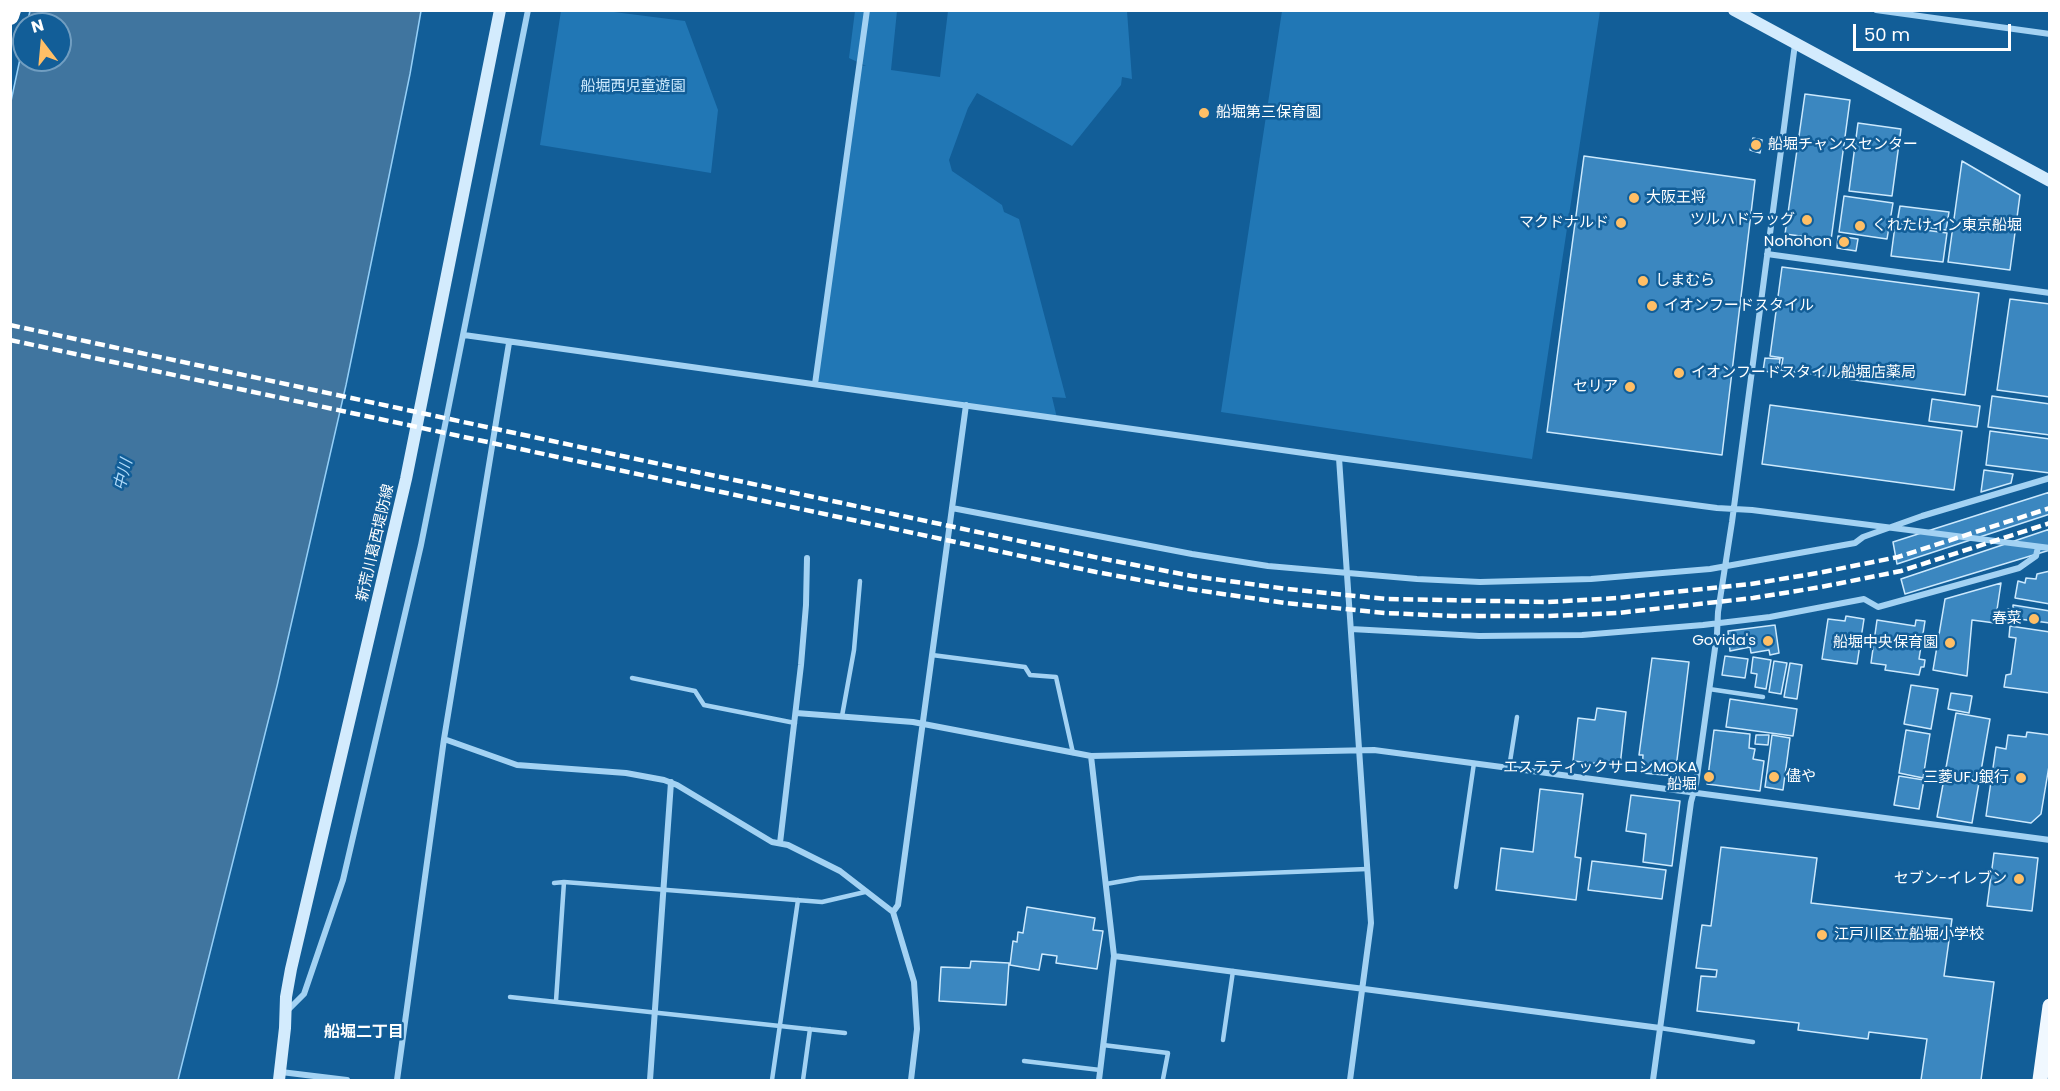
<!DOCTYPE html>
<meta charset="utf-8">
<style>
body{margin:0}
#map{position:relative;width:2060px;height:1091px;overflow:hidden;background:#125e98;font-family:Poppins,sans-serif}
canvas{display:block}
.frame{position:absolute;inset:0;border:12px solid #fff;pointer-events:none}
.north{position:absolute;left:12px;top:12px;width:60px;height:60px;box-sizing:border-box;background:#125e98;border:2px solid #719ec1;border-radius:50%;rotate:344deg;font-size:16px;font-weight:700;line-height:24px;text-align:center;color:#fff}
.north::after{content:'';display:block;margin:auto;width:21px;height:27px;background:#ffbf66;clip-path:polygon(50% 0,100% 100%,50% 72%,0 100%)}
.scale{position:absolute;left:1853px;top:24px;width:158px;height:27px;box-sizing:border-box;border:3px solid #fff;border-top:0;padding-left:8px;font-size:18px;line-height:21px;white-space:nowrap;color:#fff;-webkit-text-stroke:4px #125e98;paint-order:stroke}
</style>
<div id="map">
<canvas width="2060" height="1091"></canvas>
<div class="frame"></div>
<div class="north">N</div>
<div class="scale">50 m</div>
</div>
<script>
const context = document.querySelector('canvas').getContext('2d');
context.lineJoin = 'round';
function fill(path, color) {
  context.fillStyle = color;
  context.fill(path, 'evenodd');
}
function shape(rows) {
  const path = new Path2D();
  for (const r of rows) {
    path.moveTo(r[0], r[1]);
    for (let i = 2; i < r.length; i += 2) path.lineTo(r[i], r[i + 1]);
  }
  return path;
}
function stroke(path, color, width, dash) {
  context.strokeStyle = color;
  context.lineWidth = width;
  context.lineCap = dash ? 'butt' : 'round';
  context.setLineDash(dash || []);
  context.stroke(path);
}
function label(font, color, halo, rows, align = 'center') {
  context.font = font + ' Poppins,"Noto Sans JP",sans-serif';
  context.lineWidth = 5;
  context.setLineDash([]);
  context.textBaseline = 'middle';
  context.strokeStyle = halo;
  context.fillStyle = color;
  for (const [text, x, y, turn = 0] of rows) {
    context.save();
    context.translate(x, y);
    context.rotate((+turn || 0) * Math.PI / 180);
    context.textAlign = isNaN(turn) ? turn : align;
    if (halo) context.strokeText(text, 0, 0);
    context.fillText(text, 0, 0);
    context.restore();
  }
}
const green = shape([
 [561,11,606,11,685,21,718,110,711,173,540,145],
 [855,11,897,11,891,70,940,77,948,11,1127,11,1132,79,1122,77,1121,85,1072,146,977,93,968,108,949,160,952,171,1002,205,1004,212,1019,219,1066,398,1052,397,1057,418,815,384,859,65,866,66,849,58],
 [1282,11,1600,11,1532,459,1221,412]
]);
const water = shape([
 [30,11,421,11,410,74,346,385,277,686,178,1080,11,1080,10,106,24,40,24,60,60,60,60,24,27,24,30,11]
]);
const building = shape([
 [1805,94,1850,100,1831,240,1785,234,1805,94],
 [1858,123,1901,129,1892,196,1849,191,1858,123],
 [1753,138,1762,140,1760,153,1750,150,1753,138],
 [1584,156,1755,180,1722,455,1547,432,1584,156],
 [1962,161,2020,195,2010,270,1948,262,1962,161],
 [1844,196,1893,203,1887,239,1839,232,1844,196],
 [1900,206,1949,212,1946,230,1897,223,1900,206],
 [1895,226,1947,233,1943,262,1891,256,1895,226],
 [1838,236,1858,239,1856,251,1837,248,1838,236],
 [1782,267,1979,293,1965,395,1781,370,1783,358,1770,356,1782,267],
 [2010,299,2050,304,2050,397,1997,390,2010,299],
 [1765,358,1780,359,1778,373,1763,371,1765,358],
 [1992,396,2050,404,2050,435,1988,427,1992,396],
 [1932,399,1980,406,1977,427,1929,421,1932,399],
 [1770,405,1962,431,1954,490,1762,464,1770,405],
 [1990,431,2050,439,2050,473,1986,465,1990,431],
 [1984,470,2013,474,2011,483,1981,492,1984,470],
 [2050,492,2050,514,1897,564,1893,542,2050,492],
 [2050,529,2050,550,1905,594,1901,579,2050,529],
 [2050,571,2050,604,2015,598,2018,581,2025,583,2026,578,2036,579,2037,574,2050,571],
 [2001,583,1995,623,1972,620,1967,676,1933,670,1945,599,2001,583],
 [2013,605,2050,611,2050,623,2011,618,2011,615,2007,615,2008,609,2013,609,2013,605],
 [1846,616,1864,619,1857,664,1822,659,1828,619,1845,621,1846,616],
 [1877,620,1915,626,1916,620,1925,621,1919,659,1925,660,1924,667,1921,667,1919,675,1885,670,1886,665,1871,663,1877,620],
 [1775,625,1779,653,1770,655,1769,650,1751,653,1750,647,1730,651,1728,631,1775,625],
 [2010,626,2050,632,2050,693,2004,687,2006,675,2011,674,2016,638,2009,637,2010,626],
 [1725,656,1748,659,1745,678,1722,675,1725,656],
 [1753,657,1771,660,1766,689,1755,687,1757,674,1751,673,1753,657],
 [1652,658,1689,662,1675,776,1642,773,1643,755,1639,755,1652,658],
 [1774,661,1787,663,1781,694,1769,692,1774,661],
 [1790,663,1802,665,1797,699,1784,697,1790,663],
 [1911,685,1938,689,1931,729,1904,724,1911,685],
 [1951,693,1972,696,1969,713,1948,709,1951,693],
 [1730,699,1797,709,1793,736,1726,727,1730,699],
 [1597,708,1626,712,1620,766,1573,761,1578,718,1595,720,1597,708],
 [1956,713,1990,719,1972,823,1937,817,1956,713],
 [1714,730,1750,734,1749,748,1755,749,1753,759,1764,761,1760,791,1707,784,1714,730],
 [1906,730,1930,734,1923,778,1899,773,1906,730],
 [2027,732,2050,735,2050,760,2041,814,2031,823,1986,816,1996,747,2006,749,2008,735,2026,737,2027,732],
 [1756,735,1769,735,1768,745,1755,744,1756,735],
 [1772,735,1790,738,1783,790,1765,787,1772,735],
 [1899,776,1924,780,1919,809,1894,805,1899,776],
 [1540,789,1583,794,1575,857,1581,858,1576,900,1496,890,1501,848,1533,852,1540,789],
 [1631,795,1680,801,1672,866,1643,862,1646,834,1626,831,1631,795],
 [1721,847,1817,858,1811,903,1952,919,1944,976,1994,982,1981,1080,1921,1080,1927,1039,1869,1032,1868,1039,1798,1030,1799,1023,1697,1011,1701,976,1716,977,1717,970,1696,968,1702,925,1711,926,1721,847],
 [1994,853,2038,858,2032,911,1987,906,1994,853],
 [1592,861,1666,870,1662,899,1588,890,1592,861],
 [1027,907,1095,918,1093,930,1103,931,1097,969,1056,963,1057,956,1042,954,1039,970,1010,965,1013,941,1017,942,1018,932,1023,933,1027,907],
 [971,961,1009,963,1006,1005,939,1001,941,967,970,968,971,961]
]);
const lane = shape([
 [932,655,1025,667,1030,675,1056,677,1073,753],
 [632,678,695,691,704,705,795,723],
 [1709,689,1763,697],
 [842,716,854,650,860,581],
 [1509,768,1517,717],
 [554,883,564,882,822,902,865,892],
 [1106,884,1140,878,1367,869],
 [1456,887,1474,763],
 [510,997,845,1033],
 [556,1001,564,882],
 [1660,1028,1753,1042],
 [1223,1040,1233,971],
 [1103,1045,1168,1053,1163,1079],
 [1024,1061,1100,1070],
 [772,1080,798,900],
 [803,1080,810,1029]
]);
const street = shape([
 [1876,10,2050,34],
 [1767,254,2050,293],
 [464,335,1339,458,1717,508,1752,510,2050,548],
 [815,384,867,10],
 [1339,458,1371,923,1350,1080],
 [952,508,1192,554,1268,566,1417,579,1480,582,1591,579,1710,569,1855,543,1863,537,1922,516,2050,478],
 [1351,629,1479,636,1582,635,1703,625,1770,617,1864,599,1878,607,2019,568,2036,556,2038,547],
 [796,713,913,722,1091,756,1374,750,2050,840],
 [444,739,517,765,626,773,664,780,677,785,772,842,788,845,840,871,893,912,914,982,917,1029,911,1080],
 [1091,756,1114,956,1099,1080],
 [780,843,801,665,806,605,807,558],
 [893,912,898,905,966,405],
 [1114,956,1660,1028],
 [286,1012,304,994,343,880,421,545,528,10],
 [281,1072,347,1080],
 [397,1080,444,739,509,343],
 [650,1080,671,782],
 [1653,1080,1691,802,1696,784,1717,634,1718,612,1732,522,1795,44]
]);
const secondary = shape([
 [1734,10,2050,181],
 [279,1080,285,1028,286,997,291,969,406,479,500,10]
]);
const primary = shape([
 [2040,1080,2050,1006]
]);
const highway = shape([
 [10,16,12,10]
]);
const rail = shape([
 [10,325,1099,558,1192,576,1287,589,1386,599,1548,602,1617,598,1751,584,1818,573,1898,557,2050,508],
 [10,340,1096,572,1189,589,1285,603,1385,613,1453,616,1549,616,1618,613,1753,598,1821,587,1901,571,2050,523]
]);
const markers = [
 [1204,113,6,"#ffbf66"],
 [1756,145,6,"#ffbf66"],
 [1634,198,6,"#ffbf66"],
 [1807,220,6,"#ffbf66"],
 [1621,223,6,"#ffbf66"],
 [1860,226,6,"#ffbf66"],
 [1844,242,6,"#ffbf66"],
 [1643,281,6,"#ffbf66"],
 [1652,306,6,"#ffbf66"],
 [1679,373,6,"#ffbf66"],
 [1630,387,6,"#ffbf66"],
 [2034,619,6,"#ffbf66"],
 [1768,641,6,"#ffbf66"],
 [1950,643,6,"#ffbf66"],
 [1709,777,6,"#ffbf66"],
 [1774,777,6,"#ffbf66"],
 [2021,778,6,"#ffbf66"],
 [2019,879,6,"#ffbf66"],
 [1822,935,6,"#ffbf66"]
];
const parkNames = [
 ["船堀西児童遊園",633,87]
];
const poiNames = [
 ["船堀第三保育園",1216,113,"left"],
 ["船堀チャンスセンター",1768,145,"left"],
 ["大阪王将",1646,198,"left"],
 ["ツルハドラッグ",1795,220],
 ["マクドナルド",1609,223],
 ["くれたけイン東京船堀",1872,226,"left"],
 ["Nohohon",1832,242],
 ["しまむら",1655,281,"left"],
 ["イオンフードスタイル",1664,306,"left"],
 ["イオンフードスタイル船堀店薬局",1691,373,"left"],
 ["セリア",1618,387],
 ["春菜",2022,619],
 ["Govida's",1756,641],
 ["船堀中央保育園",1938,643],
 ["エステティックサロンMOKA",1697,768],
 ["船堀",1697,785],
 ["儘や",1786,777,"left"],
 ["三菱UFJ銀行",2009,778],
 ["セブン-イレブン",2007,879],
 ["江戸川区立船堀小学校",1834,935,"left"]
];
const streetNames = [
 ["新荒川葛西堤防線",376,543,-77]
];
const waterNames = [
 ["中川",124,475,-76]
];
const neighbourhoodNames = [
 ["船堀二丁目",364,1033]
];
fill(green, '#2177b5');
fill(water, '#40759f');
stroke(water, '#95cff7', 1.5);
fill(building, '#3b87c0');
stroke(building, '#cce9fd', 1.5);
stroke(lane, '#a3d2f3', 4.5);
stroke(street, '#a3d2f3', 6);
stroke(secondary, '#d3ebfd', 12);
stroke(primary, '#f0f8ff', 15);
stroke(highway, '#fff', 18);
stroke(rail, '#fff', 4.5, [10, 4.5]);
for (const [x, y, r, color] of markers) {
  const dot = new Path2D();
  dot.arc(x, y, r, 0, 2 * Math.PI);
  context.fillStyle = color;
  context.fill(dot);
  stroke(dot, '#125e98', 2);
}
label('15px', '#cce9fd', '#125e98', parkNames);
label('15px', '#fff', '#125e98', poiNames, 'right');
label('15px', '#fff', '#125e98', streetNames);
label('italic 16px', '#b0dbfa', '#125e98', waterNames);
label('bold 16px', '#fff', '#125e98', neighbourhoodNames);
</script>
